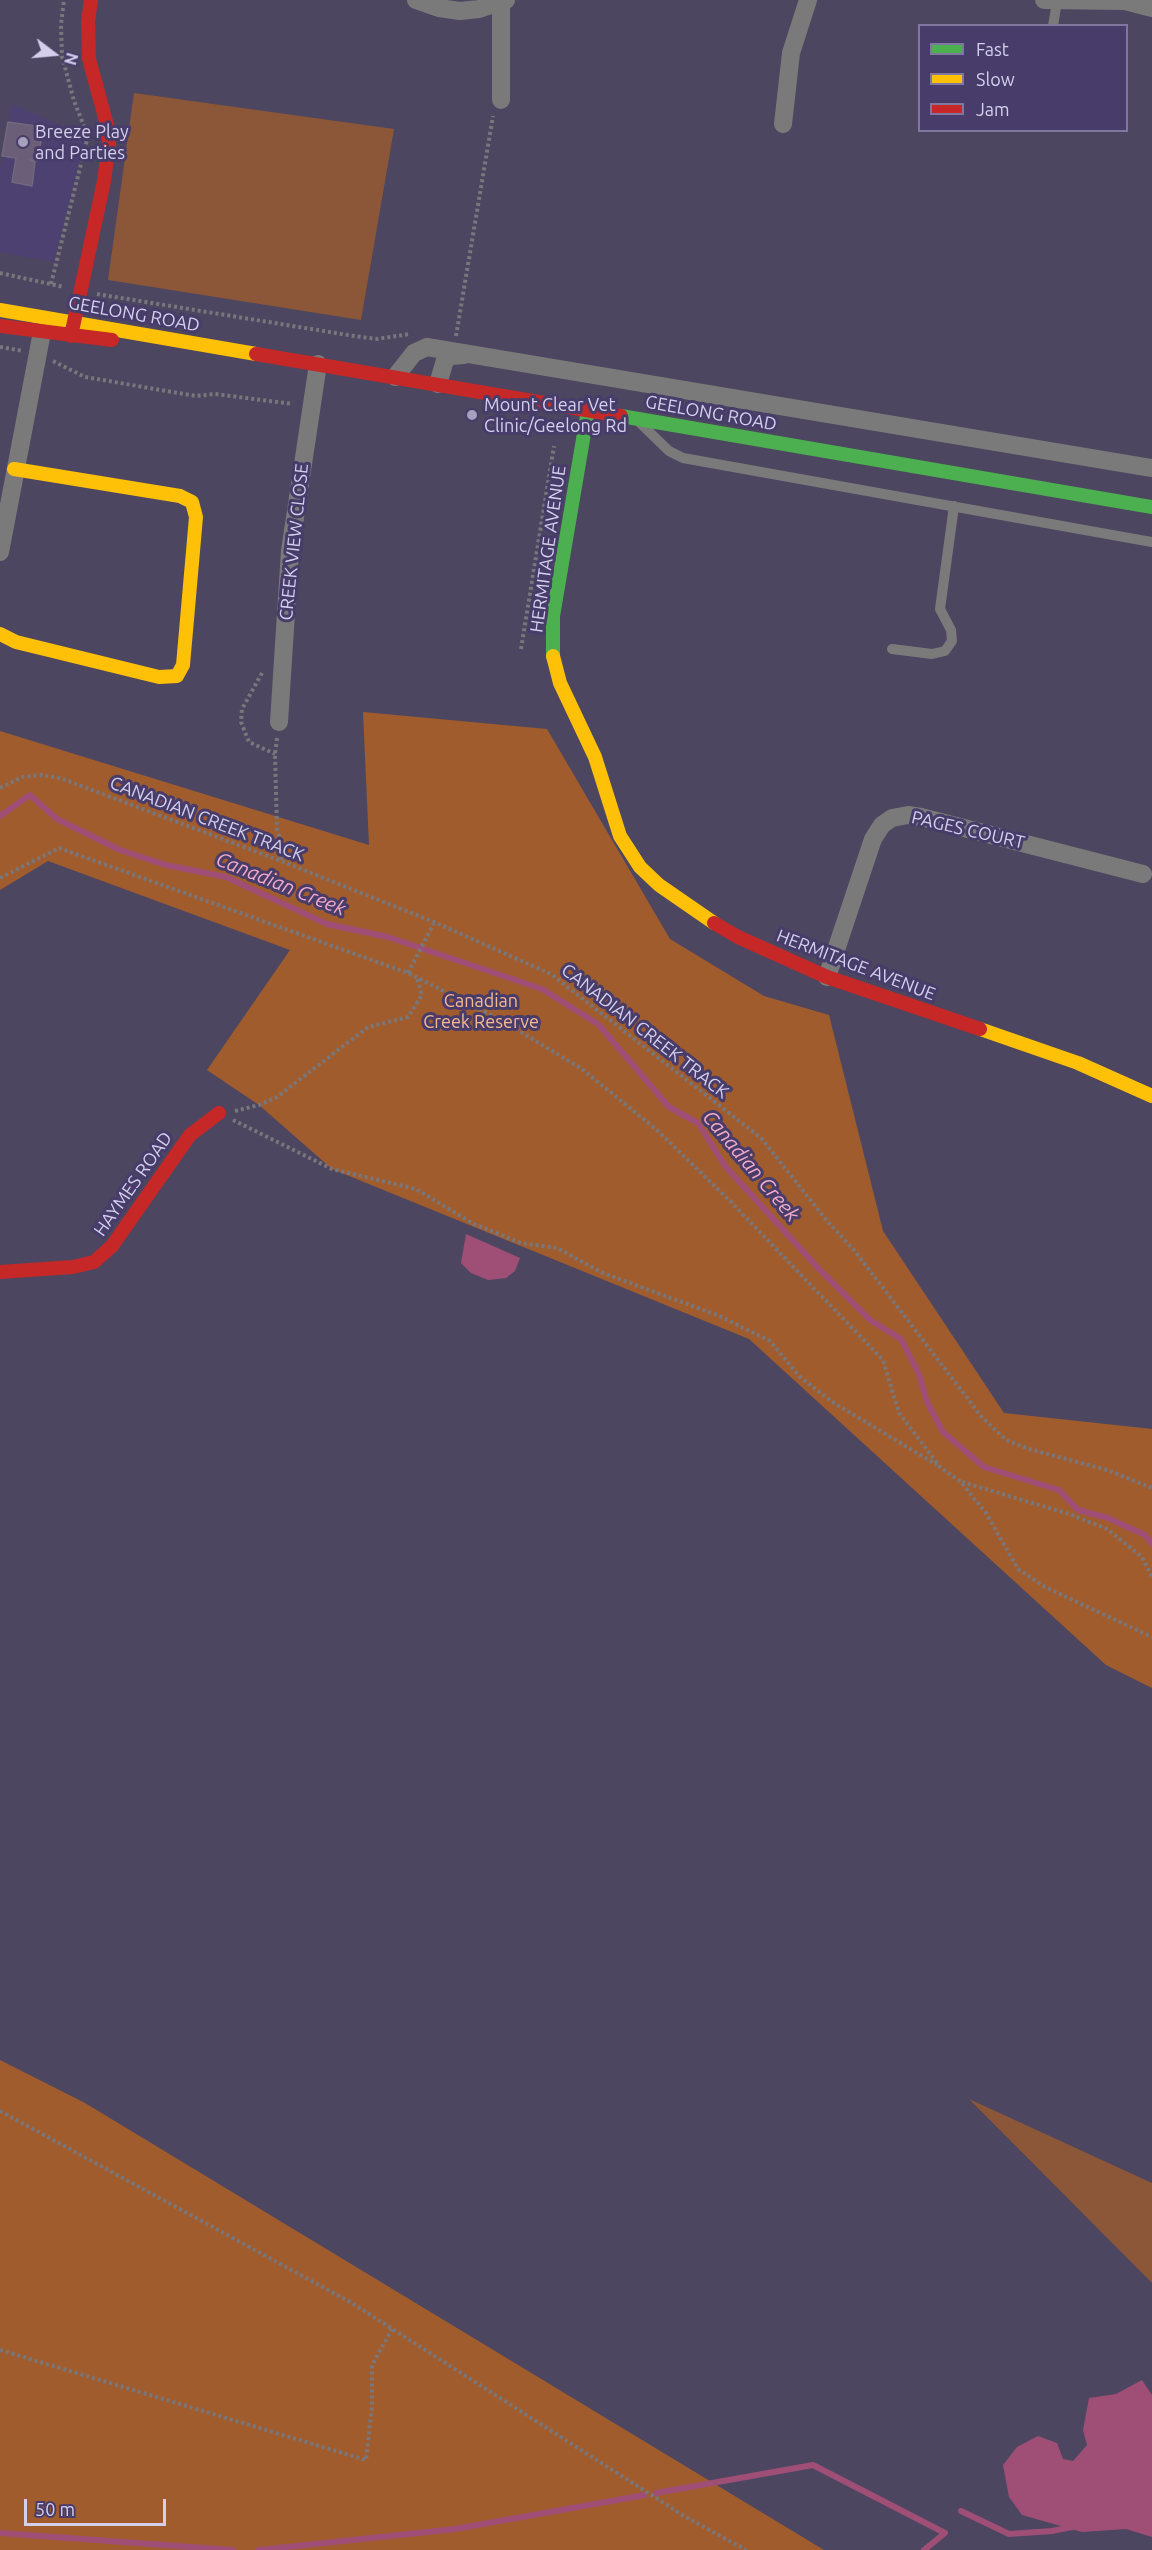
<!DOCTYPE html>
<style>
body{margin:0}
#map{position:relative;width:1152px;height:2550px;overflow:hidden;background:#4d4660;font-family:Ubuntu,sans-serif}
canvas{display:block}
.legend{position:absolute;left:918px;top:24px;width:210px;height:108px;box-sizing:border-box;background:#473c6a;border:2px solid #7f779e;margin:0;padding:8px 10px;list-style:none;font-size:18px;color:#d4d0ec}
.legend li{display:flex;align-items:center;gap:12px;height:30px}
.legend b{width:30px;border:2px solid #7f779e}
.north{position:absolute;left:24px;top:24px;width:60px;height:60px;-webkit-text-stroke:4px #473c6a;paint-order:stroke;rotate:106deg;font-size:16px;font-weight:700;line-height:24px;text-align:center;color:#d4d0ec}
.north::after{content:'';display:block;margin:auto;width:21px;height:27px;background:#d4d0ec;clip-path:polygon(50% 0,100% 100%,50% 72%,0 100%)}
.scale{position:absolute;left:24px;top:2499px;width:142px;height:27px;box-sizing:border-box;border:3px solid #d4d0ec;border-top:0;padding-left:8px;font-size:18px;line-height:21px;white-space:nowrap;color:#d4d0ec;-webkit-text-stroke:4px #473c6a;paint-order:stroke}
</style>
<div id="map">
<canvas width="1152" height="2550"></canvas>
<ul class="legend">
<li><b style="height:8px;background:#4caf50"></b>Fast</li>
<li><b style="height:8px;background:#ffc107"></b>Slow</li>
<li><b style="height:8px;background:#c62828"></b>Jam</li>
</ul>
<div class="north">N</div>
<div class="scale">50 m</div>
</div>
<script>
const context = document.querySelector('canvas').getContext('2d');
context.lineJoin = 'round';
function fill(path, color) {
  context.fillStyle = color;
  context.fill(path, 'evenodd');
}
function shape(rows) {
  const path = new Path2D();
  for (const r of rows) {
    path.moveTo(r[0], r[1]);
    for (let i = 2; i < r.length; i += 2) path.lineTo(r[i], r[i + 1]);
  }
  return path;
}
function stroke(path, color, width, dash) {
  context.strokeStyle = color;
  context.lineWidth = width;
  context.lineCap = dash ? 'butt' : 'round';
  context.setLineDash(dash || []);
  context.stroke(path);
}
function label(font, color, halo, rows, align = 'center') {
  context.font = font + ' Ubuntu,sans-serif';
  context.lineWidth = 6;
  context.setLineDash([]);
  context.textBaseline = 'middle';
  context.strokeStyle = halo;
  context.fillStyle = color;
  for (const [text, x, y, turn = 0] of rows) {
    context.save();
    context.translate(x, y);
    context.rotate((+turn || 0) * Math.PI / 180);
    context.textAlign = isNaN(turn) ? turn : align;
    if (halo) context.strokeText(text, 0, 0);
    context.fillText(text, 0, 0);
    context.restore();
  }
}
const built = shape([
 [11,104,86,136,54,262,0,252,0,168]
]);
const green = shape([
 [134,93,394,129,361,320,108,280],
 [969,2099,1152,2183,1152,2283]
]);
const forest = shape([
 [363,712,547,729,670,939,764,996,829,1015,883,1231,1004,1413,1152,1429,1152,1688,1106,1665,749,1339,332,1169,259,1105,207,1070,290,950,48,861,0,890,0,731,369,845],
 [0,2060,85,2103,824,2550,0,2550]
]);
const water = shape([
 [466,1234,520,1258,515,1271,506,1278,488,1280,471,1273,461,1263],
 [1142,2380,1152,2395,1152,2537,1126,2529,1082,2532,1022,2515,1009,2497,1003,2465,1017,2447,1038,2436,1057,2443,1063,2459,1073,2461,1087,2445,1083,2430,1089,2398,1116,2394]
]);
const stream = shape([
 [0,816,30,795,57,819,120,850,166,865,226,877,327,924,388,937,542,989,598,1024,669,1107,698,1123,725,1166,819,1269,870,1320,901,1339,919,1374,927,1402,943,1432,984,1467,1059,1490,1078,1510,1108,1518,1145,1535,1152,1544],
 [656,2493,813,2465,945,2533,924,2550],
 [961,2511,1009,2534,1052,2531,1077,2526],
 [0,2533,233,2550],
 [259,2550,455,2529,645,2495]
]);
const building = shape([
 [8,122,43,127,38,161,30,160,35,162,32,186,12,182,16,158,2,156,8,122]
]);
const path = shape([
 [0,273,64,287],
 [51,284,88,136,74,101,62,56,61,24,64,0],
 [97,294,354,336,377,339,410,334],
 [456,336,493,116],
 [0,347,23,351],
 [53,361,85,377,196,396,215,394,293,404],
 [521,649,554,446],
 [262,673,242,709,241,722,249,742,275,754],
 [277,738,275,754,277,830,283,847,281,861],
 [0,788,22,777,41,775,60,778,281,861,434,922,551,974,761,1138,828,1222,854,1250,981,1416,1006,1440,1029,1449,1107,1470,1152,1488],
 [0,878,59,848,408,973,501,1020,582,1069,657,1130,730,1201,883,1360,899,1413,940,1467,961,1482,986,1513,1018,1569,1045,1587,1152,1637],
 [408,973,434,923],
 [235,1111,259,1105,277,1097,368,1027,408,1017,422,995,417,978],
 [233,1120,332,1169,416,1189,474,1224,521,1243,557,1248,603,1273,717,1315,770,1341,800,1377,834,1403,937,1465],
 [962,1482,1069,1514,1107,1529,1142,1557,1152,1577],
 [0,2111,352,2303,684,2516,746,2550],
 [0,2350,366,2460,372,2406,372,2365,392,2329]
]);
const lane = shape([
 [1053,26,1057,1],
 [637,420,669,451,683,458,1152,542],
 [892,649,932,654,945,651,952,641,951,630,940,609,954,506]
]);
const street = shape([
 [416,0,439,8,460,11,479,9,506,0],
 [1044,0,1125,1,1152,8],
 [501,2,501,100],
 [783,124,791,53,808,0],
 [395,377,414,353,427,347,1152,468],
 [438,384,445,360,451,356,464,355],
 [0,552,42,332],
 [279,722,290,551,318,364],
 [827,977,873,839,882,825,892,818,908,815,921,817,1143,874]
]);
const fast = shape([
 [621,416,1152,507],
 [553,656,553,616,588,410]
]);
const slow = shape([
 [0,310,256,354],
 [0,634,16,642,159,677,177,676,183,665,196,517,192,502,180,496,14,469],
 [553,656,560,683,595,757,620,836,640,867,659,885,714,923],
 [980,1029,1078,1063,1152,1096]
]);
const jam = shape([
 [0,326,112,340],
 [71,336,104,181,109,143,107,125,89,59,88,21,91,0],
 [256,354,621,416],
 [714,923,738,937,827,977,980,1029],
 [0,1272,73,1267,94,1262,112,1246,190,1135,219,1113]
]);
const markers = [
 [23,142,6,"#a5a0bb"],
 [472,415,6,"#a5a0bb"]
];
const poiNames = [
 ["Breeze Play",35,132],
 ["and Parties",35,153],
 ["Mount Clear Vet",484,405],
 ["Clinic/Geelong Rd",484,426]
];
const streetNames = [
 ["GEELONG ROAD",134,314,10],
 ["GEELONG ROAD",711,413,10],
 ["CREEK VIEW CLOSE",294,542,-84],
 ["HERMITAGE AVENUE",548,549,-82],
 ["CANADIAN CREEK TRACK",207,819,21],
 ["PAGES COURT",968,830,13],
 ["HERMITAGE AVENUE",856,965,21],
 ["CANADIAN CREEK TRACK",645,1031,38],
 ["HAYMES ROAD",133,1184,-55]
];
const parkNames = [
 ["Canadian",481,1001],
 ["Creek Reserve",481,1022]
];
const waterNames = [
 ["Canadian Creek",281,884,22],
 ["Canadian Creek",751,1166,50]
];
fill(built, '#4d4172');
fill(green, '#8c5738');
fill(forest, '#a15c2e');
fill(water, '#9f4f76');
stroke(stream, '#9f4f76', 6);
fill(building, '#6a5e78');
stroke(building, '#72697e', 1.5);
stroke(path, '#78777c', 4, [3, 3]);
stroke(lane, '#7b7a7b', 10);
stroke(street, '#7b7a7b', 18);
stroke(fast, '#4caf50', 14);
stroke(slow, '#ffc107', 14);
stroke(jam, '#c62828', 14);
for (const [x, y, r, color] of markers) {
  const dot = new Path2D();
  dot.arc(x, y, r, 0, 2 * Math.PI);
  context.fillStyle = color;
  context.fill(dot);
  stroke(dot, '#473c6a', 2);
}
label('18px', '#d4d0ec', '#473c6a', poiNames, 'left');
label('18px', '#d4d0ec', '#473c6a', streetNames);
label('18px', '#f8b890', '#473c6a', parkNames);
label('italic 20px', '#f2aac7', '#473c6a', waterNames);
</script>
